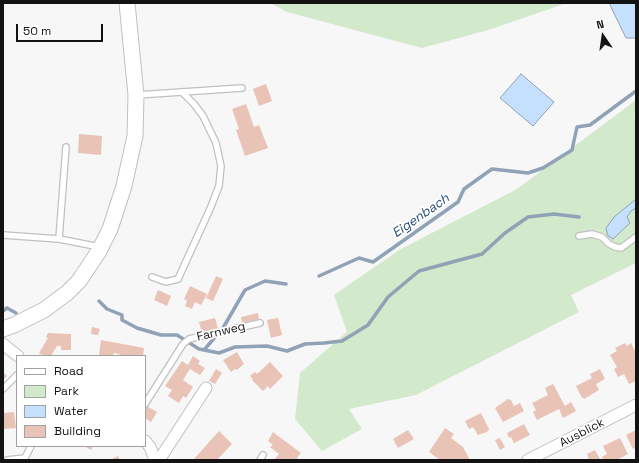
<!DOCTYPE html>
<style>
body{margin:0}
#map{position:relative;width:639px;height:463px;overflow:hidden;background:#f7f7f8;font-family:"Space Grotesk",sans-serif}
canvas{display:block}
.frame{position:absolute;inset:0;border:4px solid #131313;pointer-events:none}
.legend{position:absolute;left:16px;top:355px;width:130px;height:92px;box-sizing:border-box;background:#fff;border:1px solid #a1a1a1;margin:0;padding:5px 7px;list-style:none;font-size:12px;color:#131313}
.legend li{display:flex;align-items:center;gap:8px;height:20px}
.legend b{width:20px;border:1px solid #a1a1a1}
.north{position:absolute;left:583px;top:16px;width:40px;height:40px;-webkit-text-stroke:3px #fff;paint-order:stroke;rotate:347deg;font-size:11px;font-weight:700;line-height:16px;text-align:center;color:#131313}
.north::after{content:'';display:block;margin:auto;width:14px;height:18px;background:#131313;clip-path:polygon(50% 0,100% 100%,50% 72%,0 100%)}
.scale{position:absolute;left:16px;top:24px;width:87px;height:18px;box-sizing:border-box;border:2px solid #131313;border-top:0;padding-left:5px;font-size:12px;line-height:14px;white-space:nowrap;color:#131313;-webkit-text-stroke:3px #fff;paint-order:stroke}
</style>
<div id="map">
<canvas width="639" height="463"></canvas>
<div class="frame"></div>
<ul class="legend">
<li><b style="height:5px;background:#fff"></b>Road</li>
<li><b style="height:11px;background:#d3e9cc"></b>Park</li>
<li><b style="height:11px;background:#c5e0fc"></b>Water</li>
<li><b style="height:11px;background:#e9c3b6"></b>Building</li>
</ul>
<div class="north">N</div>
<div class="scale">50 m</div>
</div>
<script>
const context = document.querySelector('canvas').getContext('2d');
context.lineJoin = 'round';
function fill(path, color) {
  context.fillStyle = color;
  context.fill(path, 'evenodd');
}
function shape(rows) {
  const path = new Path2D();
  for (const r of rows) {
    path.moveTo(r[0], r[1]);
    for (let i = 2; i < r.length; i += 2) path.lineTo(r[i], r[i + 1]);
  }
  return path;
}
function stroke(path, color, width, dash) {
  context.strokeStyle = color;
  context.lineWidth = width;
  context.lineCap = dash ? 'butt' : 'round';
  context.setLineDash(dash || []);
  context.stroke(path);
}
function label(font, color, halo, rows, align = 'center') {
  context.font = font + ' "Space Grotesk",sans-serif';
  context.lineWidth = 3.5;
  context.setLineDash([]);
  context.textBaseline = 'middle';
  context.strokeStyle = halo;
  context.fillStyle = color;
  for (const [text, x, y, turn = 0] of rows) {
    context.save();
    context.translate(x, y);
    context.rotate((+turn || 0) * Math.PI / 180);
    context.textAlign = isNaN(turn) ? turn : align;
    if (halo) context.strokeText(text, 0, 0);
    context.fillText(text, 0, 0);
    context.restore();
  }
}
const green = shape([
 [270,3,567,3,488,30,422,48,287,12],
 [636,100,636,115,634,116,636,120,636,263,571,295,579,312,416,395,349,409,362,429,322,451,295,419,300,373,347,332,334,295,399,250,517,189]
]);
const water = shape([
 [611,3,636,3,636,38,626,38,610,5,611,3],
 [521,74,554,102,533,126,500,98,521,74],
 [636,199,636,208,631,211,627,217,630,223,613,239,608,236,606,228,614,217,636,199]
]);
const stream = shape([
 [319,276,359,258,373,262,458,202,464,189,492,169,528,173,543,168,572,150,577,127,590,125,636,91],
 [99,301,107,309,122,315,122,320,137,328,161,335,177,335,199,349,204,350,216,336],
 [3,311,7,308,16,313],
 [223,328,245,290,265,281,286,284],
 [204,350,219,353,235,347,267,346,287,351,305,344,324,343,342,341,368,325,388,297,419,271,482,254,505,233,528,217,554,214,579,217]
]);
const building = shape([
 [266,84,272,101,259,106,253,89],
 [246,104,254,127,259,125,268,148,245,156,236,130,239,129,232,109],
 [79,134,102,136,101,155,78,153],
 [216,276,223,279,213,301,206,298],
 [190,286,207,294,201,305,195,302,192,309,185,306,187,301,184,299],
 [158,290,171,296,167,306,154,300],
 [258,313,259,319,242,323,241,317],
 [215,318,218,329,202,333,199,322],
 [278,318,282,335,271,338,267,320],
 [92,327,100,329,98,335,91,334],
 [48,333,71,334,71,350,61,350,61,346,57,346,51,356,44,356,39,353,48,338,46,337],
 [101,340,144,348,143,356,125,356,114,353,113,355,99,355],
 [625,343,627,346,631,343,636,353,636,361,635,362,636,365,636,381,629,384,624,374,618,377,614,369,617,367,610,355,617,351,615,348],
 [237,352,244,364,237,370,235,369,231,372,223,360],
 [193,356,200,361,198,364,205,368,200,375,190,369,183,380,193,387,186,398,183,396,179,403,168,396,172,390,165,386,182,361,188,365],
 [270,362,283,376,270,389,268,386,263,391,252,380,253,379,250,376,255,372,257,374],
 [216,369,222,373,215,384,209,381],
 [600,369,605,379,596,384,599,390,584,399,584,398,582,398,576,386,592,378,590,374],
 [3,372,7,376,3,380],
 [553,384,565,406,571,402,576,411,563,418,559,409,537,420,533,412,536,410,532,403,548,395,545,388],
 [508,399,511,400,514,406,520,403,524,411,503,422,495,408],
 [147,406,157,412,151,422,145,418,145,410],
 [14,412,16,428,3,429,3,413],
 [481,413,489,429,487,432,478,435,473,427,469,429,465,421],
 [524,424,530,435,514,443,511,437,509,438,507,433],
 [445,428,454,434,451,438,463,447,470,460,440,460,429,452],
 [408,430,414,439,398,448,393,439],
 [636,430,636,447,633,449,626,435],
 [219,431,232,444,217,460,193,460],
 [273,432,301,453,297,458,299,460,274,460,279,454,270,447,273,445,268,441],
 [500,438,505,447,500,450,495,440],
 [620,438,628,454,617,460,603,460,602,457,607,454,603,446],
 [84,446,93,446,91,450],
 [595,450,600,459,589,460,587,454],
 [118,456,120,460,110,460]
]);
const lane = shape([
 [137,95,242,88],
 [3,235,59,239,100,247],
 [579,236,592,234,602,237,609,244,615,247,621,248,636,237],
 [59,239,66,147],
 [152,277,166,282,178,279,210,209,219,186,221,166,216,143,203,116,194,104,182,92],
 [3,389,17,375],
 [145,404,183,344,189,339,260,323],
 [7,460,25,458,31,446],
 [260,460,263,455]
]);
const street = shape([
 [3,344,18,356],
 [145,441,150,447,155,460],
 [159,460,206,388],
 [528,460,636,405]
]);
const secondary = shape([
 [3,329,14,325,44,310,67,293,79,281,99,251,110,229,124,186,135,136,136,95,127,3]
]);
const streetNames = [
 ["Farnweg",221,332,-13],
 ["Ausblick",582,433,-27]
];
const waterNames = [
 ["Eigenbach",421,216,-35]
];
fill(green, '#d3e9cc');
fill(water, '#c5e0fc');
stroke(water, '#90a2b6', 1);
stroke(stream, '#90a2b6', 3.5);
fill(building, '#e9c3b6');
stroke(lane, '#c0c0c2', 8);
stroke(street, '#c0c0c2', 13);
stroke(secondary, '#c0c0c2', 17);
stroke(lane, '#fff', 5.5);
stroke(street, '#fff', 11);
stroke(secondary, '#fff', 15);
label('12px', '#131313', '#fff', streetNames);
label('italic 13px', '#264d73', '#fff', waterNames);
</script>
